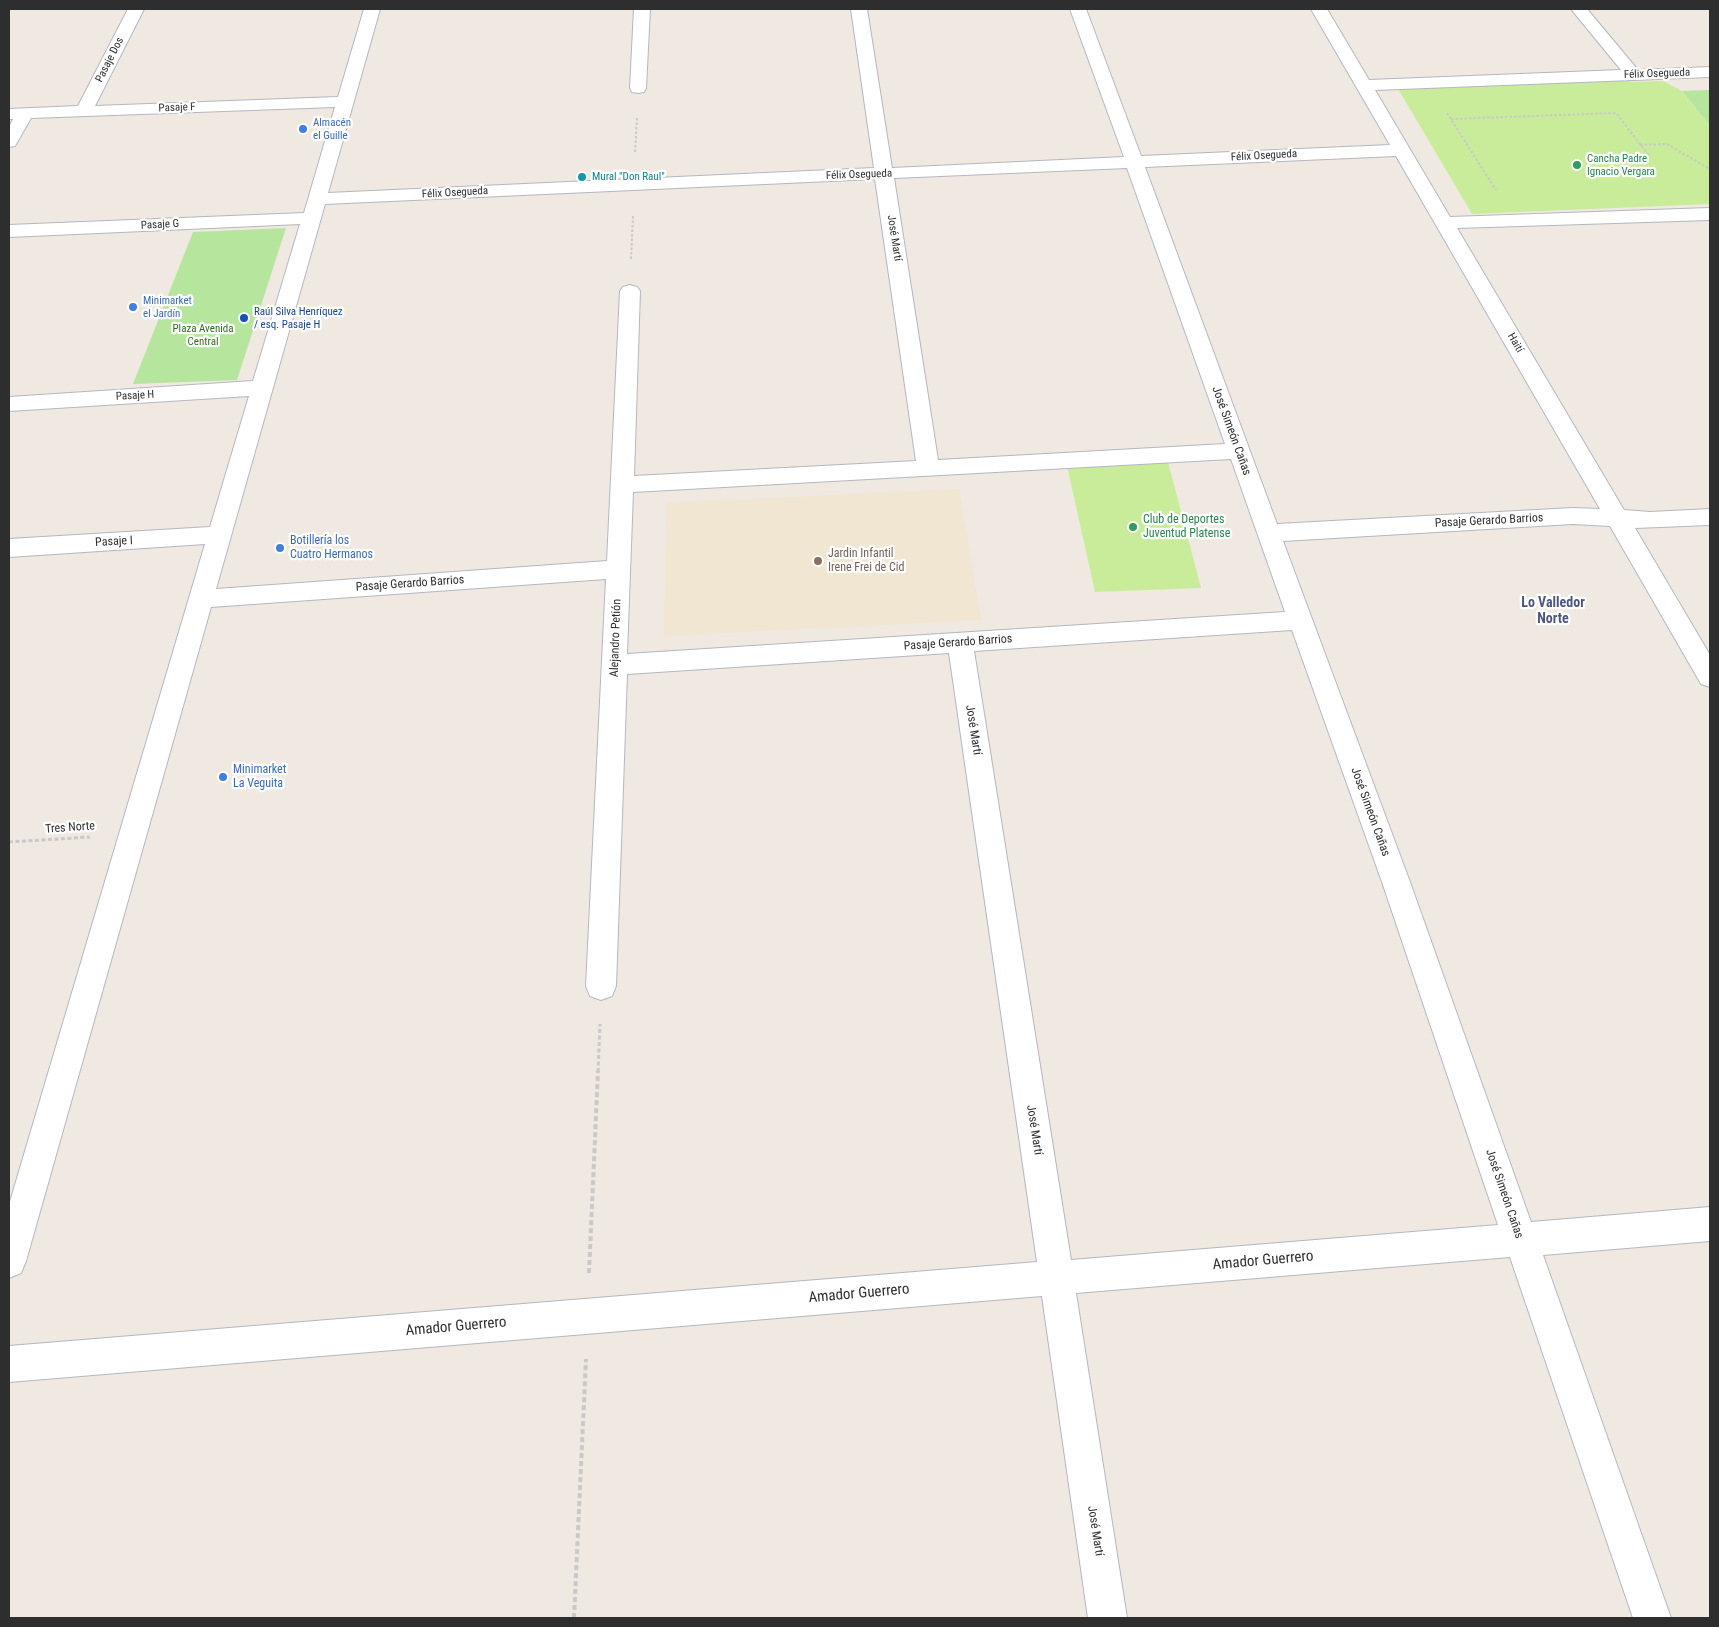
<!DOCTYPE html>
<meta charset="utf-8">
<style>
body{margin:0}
#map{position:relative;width:1719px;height:1627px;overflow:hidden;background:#efe9e1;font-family:"Roboto Condensed",sans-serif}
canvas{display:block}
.frame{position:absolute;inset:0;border:10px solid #2e2e2e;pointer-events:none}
</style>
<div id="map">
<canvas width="1719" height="1627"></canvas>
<div class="frame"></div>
</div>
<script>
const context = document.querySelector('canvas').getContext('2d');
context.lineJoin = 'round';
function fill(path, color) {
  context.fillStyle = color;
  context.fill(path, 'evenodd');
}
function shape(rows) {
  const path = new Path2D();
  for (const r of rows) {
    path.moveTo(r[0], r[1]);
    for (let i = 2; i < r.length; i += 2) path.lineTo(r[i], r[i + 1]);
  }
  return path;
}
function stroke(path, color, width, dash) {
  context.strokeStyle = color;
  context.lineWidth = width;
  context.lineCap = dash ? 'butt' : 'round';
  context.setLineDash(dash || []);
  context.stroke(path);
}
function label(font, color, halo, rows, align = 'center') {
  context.font = font + ' "Roboto Condensed",sans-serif';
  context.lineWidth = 4.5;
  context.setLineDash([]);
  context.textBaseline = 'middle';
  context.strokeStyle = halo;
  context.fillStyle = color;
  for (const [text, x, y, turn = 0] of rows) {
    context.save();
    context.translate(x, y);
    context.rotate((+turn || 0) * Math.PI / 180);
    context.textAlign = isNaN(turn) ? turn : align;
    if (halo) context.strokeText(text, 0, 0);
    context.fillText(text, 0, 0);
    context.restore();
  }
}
const education = shape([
 [959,489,981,620,664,636,667,503]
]);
const green = shape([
 [1710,90,1710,126,1682,91],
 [286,228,237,380,133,384,193,232]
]);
const pitch = shape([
 [1620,79,1632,82,1663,81,1682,91,1710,126,1710,204,1472,214,1397,87],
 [1168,462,1201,588,1095,592,1067,466]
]);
const pathFar2 = shape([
 [1447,113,1496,190],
 [1451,119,1616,113,1650,157],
 [1640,145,1667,144,1710,169],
 [635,152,637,118],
 [631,259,633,216]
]);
const pathFar1 = shape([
 [9,842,90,837],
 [598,1072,600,1024]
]);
const path = shape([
 [589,1273,598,1071],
 [574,1618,586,1359]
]);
const minor = shape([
 [128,9,144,9,95,106,338,97,364,9,380,9,328,193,874,168,851,9,867,9,892,168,1124,157,1070,9,1086,9,1141,156,1390,145,1311,9,1327,9,1369,80,1621,70,1571,9,1587,9,1638,70,1710,67,1710,77,1375,90,1450,217,1710,208,1710,220,1457,228,1624,510,1650,512,1710,509,1710,525,1635,528,1710,655,1710,687,1701,684,1610,526,1573,524,1283,541,1410,882,1531,1222,1710,1207,1710,1241,1543,1255,1671,1618,1633,1618,1510,1257,1076,1293,1127,1618,1088,1618,1042,1296,9,1382,9,1346,1037,1262,949,653,627,674,616,986,612,996,601,1000,590,996,586,986,606,579,211,607,26,1261,21,1273,9,1278,9,1205,205,544,9,557,9,539,210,527,249,396,9,411,9,397,253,381,300,224,9,237,9,225,304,213,335,107,31,118,15,146,9,147,9,127,13,119,9,119,9,109,78,106,128,9],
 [1396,156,1600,509,1573,508,1277,524,1145,167,1396,156],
 [1127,168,1225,444,938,460,894,178,1127,168],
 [875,179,916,461,634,476,640,291,637,287,630,285,623,287,620,291,607,561,216,589,325,204,875,179],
 [1231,459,1285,612,627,654,633,492,1231,459],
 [1292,630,1382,882,1498,1225,1071,1260,974,651,1292,630],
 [634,9,650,9,646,88,644,92,638,93,632,92,630,88,634,9]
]);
const markers = [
 [303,129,5,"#3f7fe0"],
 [1577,165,5,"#2e9e5b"],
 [582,177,5,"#0f9aa8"],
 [133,307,5,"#3f7fe0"],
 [244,318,5,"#1a4fb4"],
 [1133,527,5,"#2e9e5b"],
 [280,548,5,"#3f7fe0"],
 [818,561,5,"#8d6e63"],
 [223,777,5,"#3f7fe0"]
];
const farStreetnames = [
 ["Pasaje Dos",110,60,-63],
 ["Félix Osegueda",1657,74,-2],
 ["Pasaje F",177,108,-2],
 ["Félix Osegueda",1264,156,-3],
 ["Félix Osegueda",859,175,-2],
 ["Félix Osegueda",455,193,-3],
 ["Pasaje G",160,225,-3],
 ["José Martí",894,238,81],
 ["Haití",1515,343,60],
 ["Pasaje H",135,396,-3]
];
const farShopnames = [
 ["Almacén",313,123],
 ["el Guille",313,136],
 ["Minimarket",143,301],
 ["el Jardín",143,314]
];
const farLeisurenames = [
 ["Cancha Padre",1587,159],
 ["Ignacio Vergara",1587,172]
];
const farCulturenames = [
 ["Mural \"Don Raul\"",592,177]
];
const farTransitnames = [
 ["Raúl Silva Henríquez",254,312],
 ["/ esq. Pasaje H",254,325]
];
const farParknames = [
 ["Plaza Avenida",203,329],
 ["Central",203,342]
];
const streetNames = [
 ["José Simeón Cañas",1231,431,70],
 ["Pasaje Gerardo Barrios",1489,521,-3],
 ["Pasaje I",114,542,-3],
 ["Pasaje Gerardo Barrios",410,584,-4],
 ["Alejandro Petión",616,638,-88],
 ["Pasaje Gerardo Barrios",958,643,-4],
 ["José Martí",973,730,81],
 ["José Simeón Cañas",1370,812,70],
 ["Tres Norte",70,828,-4],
 ["José Martí",1034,1130,81],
 ["José Simeón Cañas",1504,1194,71],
 ["José Martí",1095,1531,81]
];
const leisureNames = [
 ["Club de Deportes",1143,520],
 ["Juventud Platense",1143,534]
];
const shopNames = [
 ["Botillería los",290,541],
 ["Cuatro Hermanos",290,555],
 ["Minimarket",233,770],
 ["La Veguita",233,784]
];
const educationNames = [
 ["Jardin Infantil",828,554],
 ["Irene Frei de Cid",828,568]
];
const neighbourhoodNames = [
 ["Lo Valledor",1553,603],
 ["Norte",1553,619]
];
const nearStreetnames = [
 ["Amador Guerrero",1263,1261,-5],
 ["Amador Guerrero",859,1294,-5],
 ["Amador Guerrero",456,1327,-5]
];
fill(education, '#f0e6d1');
fill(green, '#b6e59e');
fill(pitch, '#c9ec9a');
stroke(minor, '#b4b7c1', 2);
stroke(pathFar2, '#c9c9c9', 2, [2.5, 2]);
stroke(pathFar1, '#c9c9c9', 3, [4, 2.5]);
stroke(path, '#c9c9c9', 4, [5, 3]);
fill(minor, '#fff');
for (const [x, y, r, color] of markers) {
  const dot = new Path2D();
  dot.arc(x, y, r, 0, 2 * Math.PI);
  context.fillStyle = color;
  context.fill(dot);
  stroke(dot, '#fff', 2);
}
label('11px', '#2e2e2e', '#fff', farStreetnames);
label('11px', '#366cbe', '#fff', farShopnames, 'left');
label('11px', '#27864d', '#fff', farLeisurenames, 'left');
label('11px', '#0d838f', '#fff', farCulturenames, 'left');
label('11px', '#164399', '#fff', farTransitnames, 'left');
label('11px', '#2c6e1b', '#fff', farParknames);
label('12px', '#2e2e2e', '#fff', streetNames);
label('12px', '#27864d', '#fff', leisureNames, 'left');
label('12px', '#366cbe', '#fff', shopNames, 'left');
label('12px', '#785e54', '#fff', educationNames, 'left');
label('bold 14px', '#4d5680', '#fff', neighbourhoodNames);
label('15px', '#2e2e2e', '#fff', nearStreetnames);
</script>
